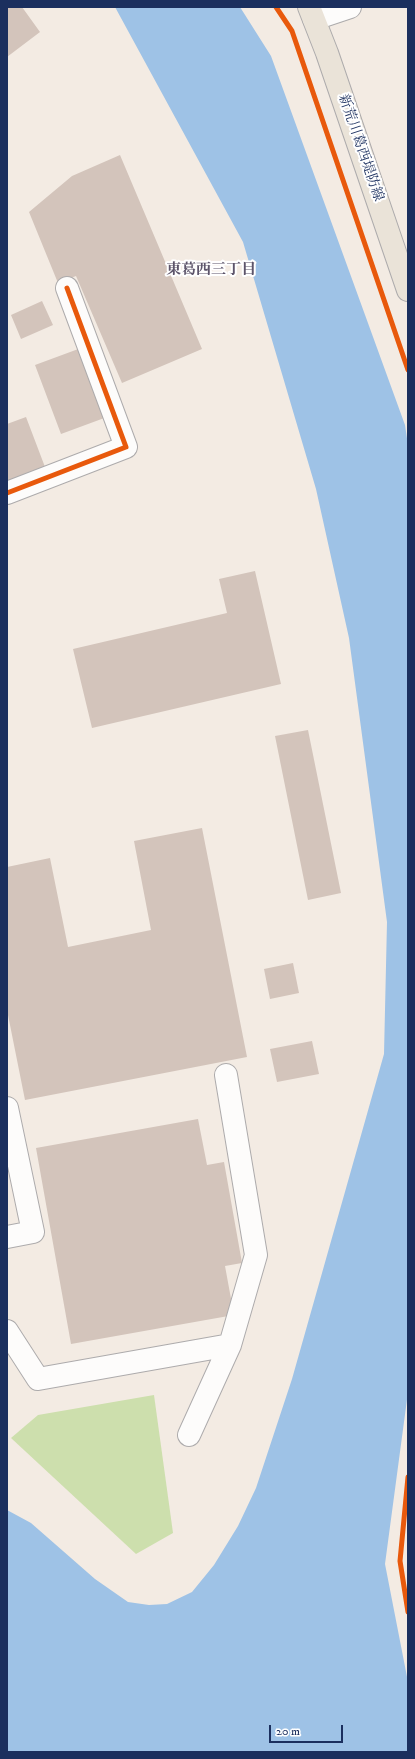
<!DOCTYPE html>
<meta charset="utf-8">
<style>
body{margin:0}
#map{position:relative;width:415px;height:1759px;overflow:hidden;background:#f3ebe3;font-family:"IM FELL DW Pica",serif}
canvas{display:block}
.frame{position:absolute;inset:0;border:8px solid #1b2f5e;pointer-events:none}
.scale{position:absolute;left:269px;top:1725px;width:74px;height:18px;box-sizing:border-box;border:2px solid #1b2f5e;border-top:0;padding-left:5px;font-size:12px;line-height:14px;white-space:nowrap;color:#1b2f5e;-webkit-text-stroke:3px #fff;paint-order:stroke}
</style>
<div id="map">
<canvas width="415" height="1759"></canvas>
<div class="frame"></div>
<div class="scale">20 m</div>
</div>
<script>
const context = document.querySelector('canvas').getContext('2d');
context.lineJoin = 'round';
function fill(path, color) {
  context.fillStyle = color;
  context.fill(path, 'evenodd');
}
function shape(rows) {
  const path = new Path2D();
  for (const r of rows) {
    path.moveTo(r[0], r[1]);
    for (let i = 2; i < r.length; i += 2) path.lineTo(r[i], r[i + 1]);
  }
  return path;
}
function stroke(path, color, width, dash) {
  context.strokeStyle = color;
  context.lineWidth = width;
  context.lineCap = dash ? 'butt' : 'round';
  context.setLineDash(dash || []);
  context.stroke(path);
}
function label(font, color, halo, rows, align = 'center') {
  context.font = font + ' "IM FELL DW Pica","Noto Serif JP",serif';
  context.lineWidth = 4;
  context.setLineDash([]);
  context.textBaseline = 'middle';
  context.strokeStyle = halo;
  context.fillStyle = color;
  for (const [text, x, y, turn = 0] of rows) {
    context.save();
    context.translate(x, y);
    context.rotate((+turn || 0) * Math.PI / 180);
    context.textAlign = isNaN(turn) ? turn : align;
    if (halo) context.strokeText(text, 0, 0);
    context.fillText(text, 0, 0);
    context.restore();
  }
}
const green = shape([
 [154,1395,173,1533,136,1554,11,1438,38,1415]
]);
const water = shape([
 [115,7,240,7,271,56,405,425,408,445,408,1392,385,1564,408,1682,408,1752,7,1752,7,1510,31,1523,95,1579,128,1602,149,1605,167,1604,192,1592,214,1565,238,1526,256,1488,292,1379,384,1054,387,922,349,638,316,489,243,242]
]);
const building = shape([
 [7,7,22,7,40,32,7,57],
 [120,155,202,349,122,383,76,276,58,283,29,212,72,176],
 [42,301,53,325,21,339,11,315],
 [81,348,107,417,61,434,35,365],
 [26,417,45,467,7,481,7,424],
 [255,571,281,684,92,728,73,649,227,613,219,579],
 [308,730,341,893,308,900,275,736],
 [202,828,247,1057,25,1100,7,1010,7,867,50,858,68,947,151,930,134,841],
 [293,963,299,993,270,999,264,969],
 [312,1041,319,1074,277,1082,270,1049],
 [198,1119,207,1165,224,1162,242,1263,225,1266,234,1315,71,1344,36,1148]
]);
const path = shape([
 [276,7,290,28],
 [384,298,408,370],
 [408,1477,400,1561,408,1612]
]);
const minor = shape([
 [314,19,350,7],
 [7,493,126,447,67,288],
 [7,1108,33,1232,7,1237],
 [7,1331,38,1379,230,1345],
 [189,1435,230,1345,256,1255,226,1075]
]);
const major = shape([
 [309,7,327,53,408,290]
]);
const cycleway = shape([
 [276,7,292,31,408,370],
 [7,493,126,447,67,288],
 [408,1477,400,1561,408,1612]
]);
const streetNames = [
 ["新荒川葛西堤防線",360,148,71]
];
const neighbourhoodNames = [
 ["東葛西三丁目",211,271]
];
fill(green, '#cddfad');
fill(water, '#9ec2e6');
fill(building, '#d3c4bb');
stroke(minor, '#adabac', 24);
stroke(major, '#adabac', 24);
stroke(path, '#cecdcf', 2.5, [3, 3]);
stroke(minor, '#fdfcfb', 22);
stroke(major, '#eae3d8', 22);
stroke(cycleway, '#e8590c', 5);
label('14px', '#1b2f5e', '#fff', streetNames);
label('bold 15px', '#5c546a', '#fff', neighbourhoodNames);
</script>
